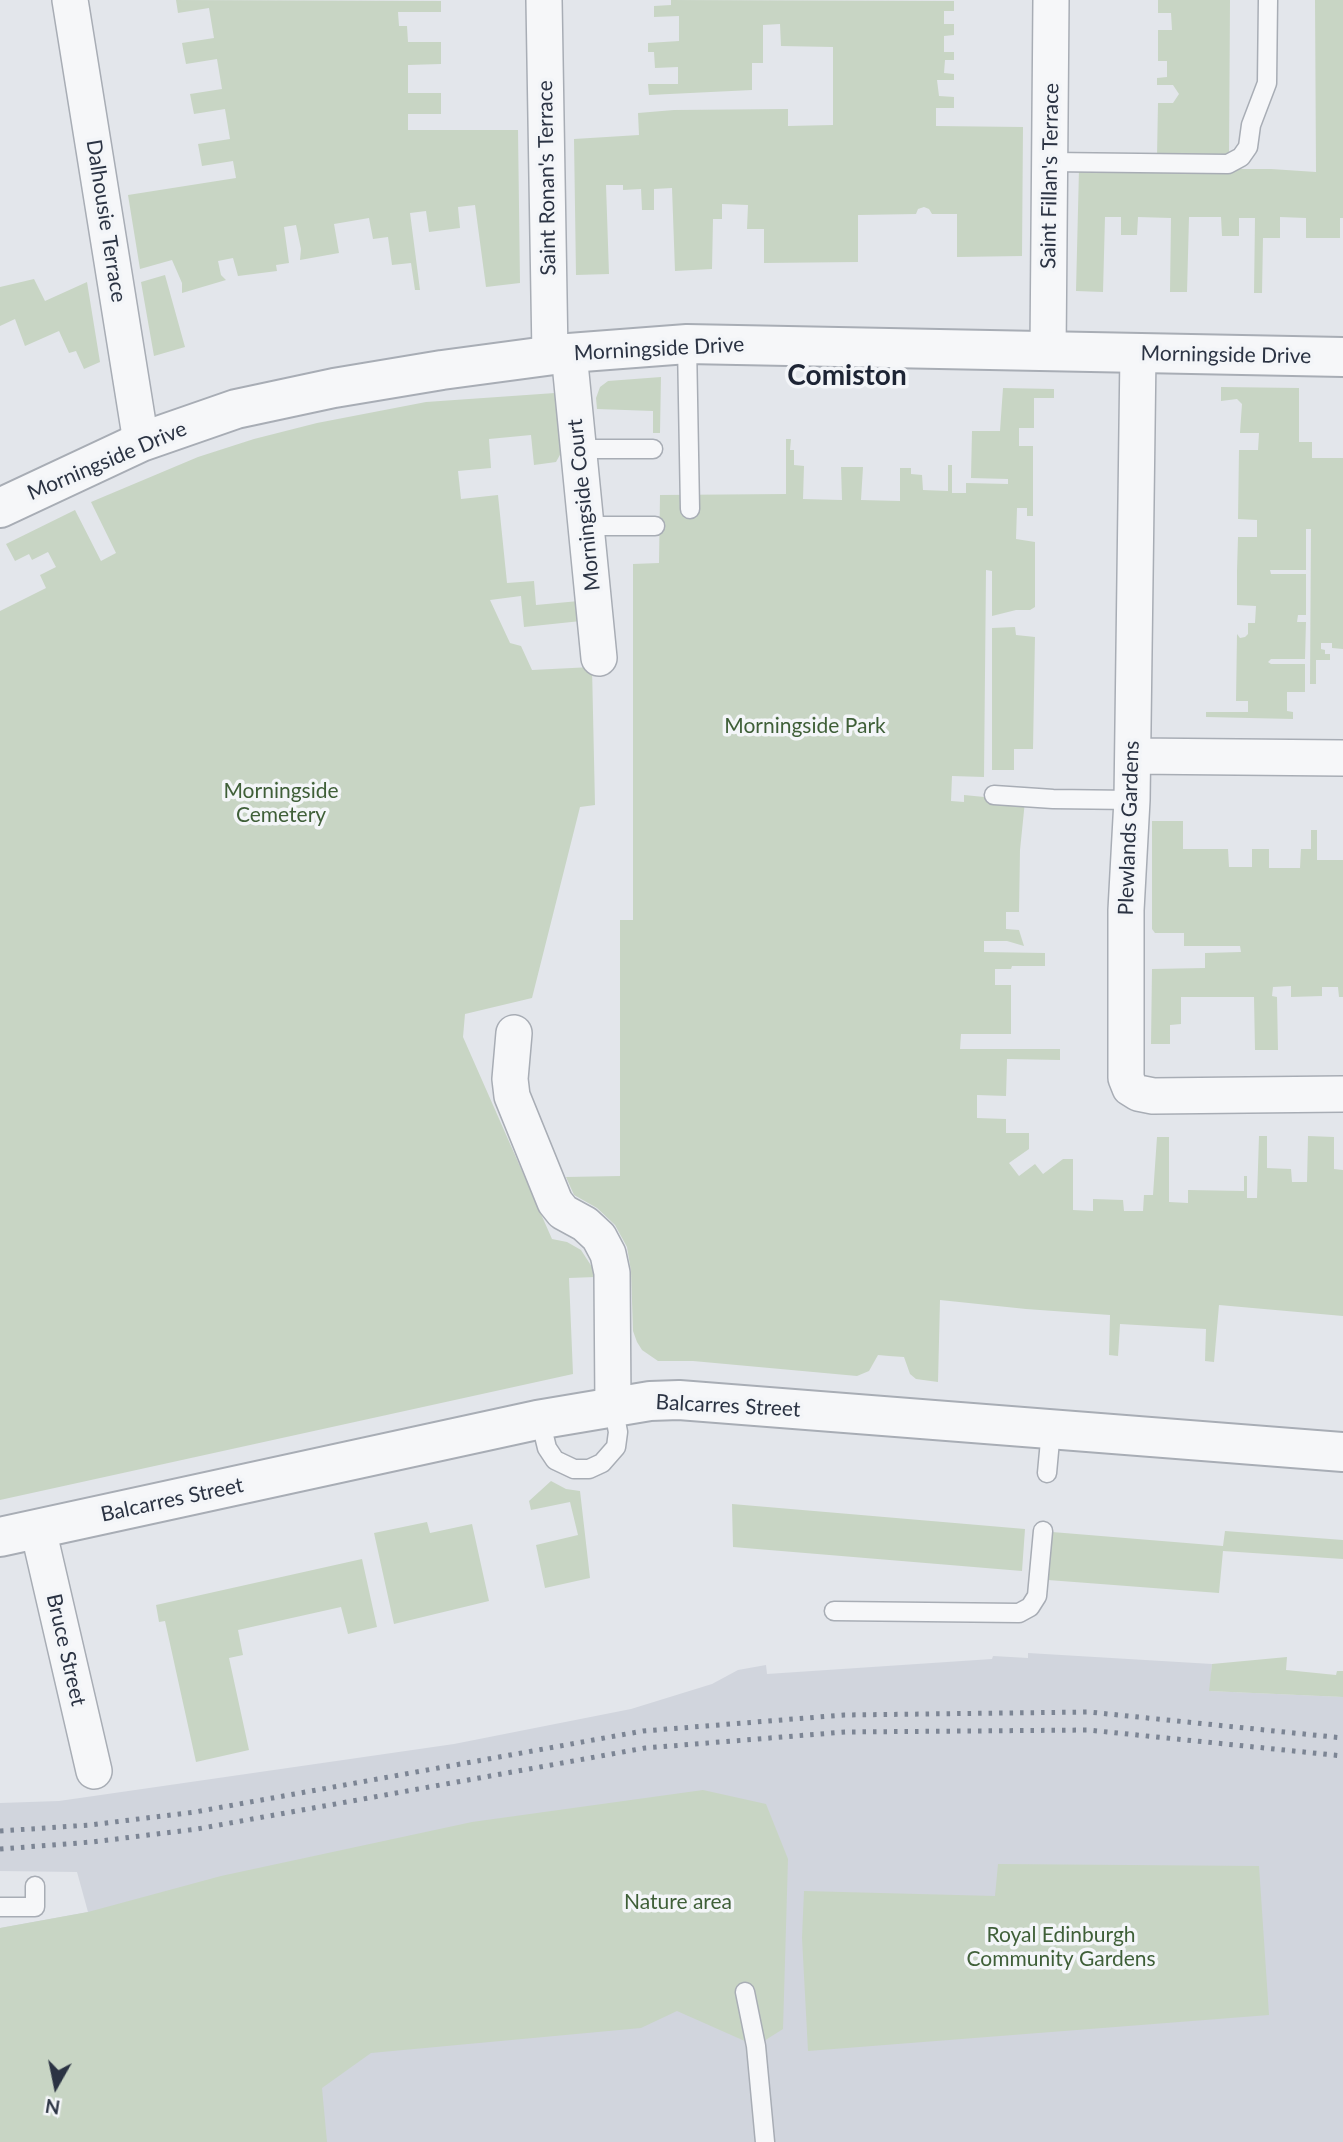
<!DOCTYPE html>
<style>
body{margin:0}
#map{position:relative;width:1343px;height:2142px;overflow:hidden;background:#e3e6eb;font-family:Lato,sans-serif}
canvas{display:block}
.north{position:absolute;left:21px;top:2051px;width:70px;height:70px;-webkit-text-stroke:5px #f3f5f8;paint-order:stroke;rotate:189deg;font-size:19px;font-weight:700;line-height:28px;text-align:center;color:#2b3343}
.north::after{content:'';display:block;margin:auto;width:24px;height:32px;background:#2b3343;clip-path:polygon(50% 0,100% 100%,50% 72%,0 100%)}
</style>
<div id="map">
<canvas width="1343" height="2142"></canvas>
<div class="north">N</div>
</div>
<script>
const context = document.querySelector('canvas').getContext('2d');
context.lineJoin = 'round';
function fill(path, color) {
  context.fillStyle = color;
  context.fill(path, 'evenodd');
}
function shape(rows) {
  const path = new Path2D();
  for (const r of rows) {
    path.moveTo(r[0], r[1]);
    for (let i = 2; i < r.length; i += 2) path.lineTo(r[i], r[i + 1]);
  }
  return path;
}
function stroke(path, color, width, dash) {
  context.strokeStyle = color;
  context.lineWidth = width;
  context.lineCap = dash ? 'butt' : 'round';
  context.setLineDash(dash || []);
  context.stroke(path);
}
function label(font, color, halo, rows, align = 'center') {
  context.font = font + ' Lato,sans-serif';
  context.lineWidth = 7;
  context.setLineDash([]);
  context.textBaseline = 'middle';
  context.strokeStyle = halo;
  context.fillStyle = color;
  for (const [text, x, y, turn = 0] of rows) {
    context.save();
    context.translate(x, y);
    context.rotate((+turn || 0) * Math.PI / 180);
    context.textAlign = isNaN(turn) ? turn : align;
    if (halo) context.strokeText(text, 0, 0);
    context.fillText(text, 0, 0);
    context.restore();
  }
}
const built = shape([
 [1028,1653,1212,1664,1210,1691,1343,1697,1343,2142,0,2142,0,1928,88,1912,77,1872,0,1871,0,1803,59,1801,454,1744,631,1709,712,1684,738,1670,766,1665,767,1674,992,1659,993,1656,1028,1658]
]);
const green = shape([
 [176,0,441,1,441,12,398,12,399,26,407,26,408,42,441,42,441,64,408,65,408,93,441,93,441,114,408,114,408,130,518,130,520,283,486,287,475,205,458,207,460,228,429,232,426,211,410,213,420,290,415,290,411,263,392,265,388,237,373,239,369,218,334,224,339,253,300,260,301,249,296,225,284,227,289,263,276,265,277,271,238,276,233,258,218,261,221,275,226,280,182,293,182,283,172,260,140,269,128,195,236,178,233,161,202,166,198,144,230,139,225,109,194,114,190,94,222,89,217,59,186,64,184,54,182,43,214,38,209,8,178,13],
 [671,0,954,1,954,11,944,11,944,24,954,24,954,35,944,36,944,52,954,52,954,60,945,60,944,73,954,74,954,80,937,80,939,96,954,97,954,108,936,108,936,126,1023,127,1022,256,957,257,957,214,932,214,929,209,924,207,918,209,916,214,858,215,858,262,764,263,764,229,747,229,748,205,722,204,722,219,713,219,712,269,675,271,672,188,654,189,654,210,642,210,641,189,623,190,623,185,606,185,609,274,576,275,574,139,639,135,638,113,674,110,788,109,788,126,833,125,833,47,781,46,780,24,763,25,763,63,752,63,752,90,649,95,648,84,678,84,678,67,655,68,654,52,648,52,648,43,679,41,679,16,654,17,654,6,671,5],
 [1158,0,1230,0,1229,157,1157,157,1158,103,1173,103,1179,94,1173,85,1157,85,1157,78,1167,77,1167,61,1158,61,1158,30,1172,30,1171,13,1158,13],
 [1315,0,1343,0,1343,218,1340,218,1340,238,1306,238,1306,218,1280,217,1280,238,1263,238,1262,293,1254,293,1255,218,1239,218,1239,236,1222,236,1221,217,1189,217,1187,292,1170,292,1171,218,1138,217,1137,235,1121,235,1121,217,1105,217,1103,292,1076,291,1079,169,1271,169,1316,172],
 [165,275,185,347,154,356,141,282],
 [34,279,45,301,87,282,100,362,84,369,76,351,69,353,59,331,25,346,15,319,0,326,0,287],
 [661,377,660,433,653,433,653,411,597,409,596,398,600,387,608,381],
 [1221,387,1299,388,1299,442,1312,442,1312,458,1343,458,1343,649,1332,648,1332,643,1321,643,1321,649,1325,650,1325,654,1330,654,1330,660,1316,660,1316,684,1310,684,1311,529,1306,529,1306,570,1270,570,1271,574,1306,574,1306,615,1298,615,1297,622,1306,622,1305,659,1271,659,1268,662,1271,664,1305,664,1305,692,1287,692,1287,711,1293,712,1293,719,1206,717,1206,712,1248,712,1248,701,1236,701,1237,634,1240,638,1245,637,1248,634,1248,623,1255,623,1256,606,1237,605,1237,571,1238,537,1257,537,1257,520,1238,519,1239,450,1258,450,1259,433,1240,433,1242,404,1237,399,1221,401],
 [1003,388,1054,389,1054,398,1034,398,1034,428,1019,428,1019,446,1033,446,1033,516,1027,516,1027,508,1017,508,1016,539,1035,542,1035,607,1030,610,1016,610,992,616,992,571,986,570,984,777,952,776,951,801,964,802,964,795,1025,801,1020,850,1019,912,1006,912,1006,929,1019,930,1024,946,1007,941,984,941,984,952,1045,953,1045,966,1012,966,1011,969,995,969,995,985,1011,985,1011,1034,961,1034,960,1049,1060,1049,1060,1060,1007,1059,1006,1096,977,1095,977,1118,1006,1119,1006,1133,1029,1133,1029,1149,1009,1163,1019,1176,1035,1164,1043,1174,1063,1159,1073,1159,1073,1210,1093,1211,1093,1199,1123,1200,1124,1211,1143,1211,1144,1195,1153,1195,1157,1137,1169,1137,1169,1202,1188,1203,1188,1190,1244,1191,1244,1176,1247,1176,1247,1198,1257,1198,1259,1136,1267,1136,1267,1168,1291,1169,1292,1182,1307,1182,1308,1136,1334,1137,1334,1169,1343,1170,1343,1316,1219,1305,1214,1362,1205,1361,1206,1329,1120,1324,1118,1356,1109,1355,1110,1315,1026,1309,940,1300,938,1382,916,1379,910,1374,904,1357,889,1356,878,1355,869,1371,857,1376,693,1361,658,1361,642,1350,637,1342,633,1331,631,1271,627,1247,615,1225,597,1208,574,1195,566,1177,620,1176,620,920,633,920,633,564,659,563,660,495,786,494,786,439,791,439,790,450,794,450,794,465,804,466,803,499,842,500,841,467,863,467,861,500,900,501,900,468,911,468,911,474,922,475,923,490,948,491,948,465,952,465,952,493,966,493,966,483,1008,484,1008,479,971,478,972,431,1000,431],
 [555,393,561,453,556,462,534,465,531,435,489,439,491,468,458,471,461,499,498,495,507,583,534,581,536,605,579,601,581,621,524,627,521,596,490,600,510,643,521,646,532,670,592,667,595,805,580,807,532,998,465,1014,463,1037,552,1239,567,1242,581,1250,592,1267,595,1277,569,1278,573,1374,0,1500,0,611,46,588,40,575,56,567,48,552,32,560,29,554,15,561,6,544,75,510,101,561,116,553,91,502,198,457,254,439,317,423,426,402],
 [1015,627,1016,635,1035,637,1033,749,1014,749,1014,770,992,770,992,628],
 [1152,821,1183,821,1183,849,1228,849,1229,867,1252,867,1252,849,1269,849,1269,868,1300,868,1301,849,1311,849,1311,830,1317,830,1317,860,1343,860,1343,997,1339,997,1338,987,1322,987,1322,996,1291,997,1291,986,1273,987,1272,996,1277,997,1278,1050,1255,1050,1254,997,1181,997,1181,1024,1170,1025,1170,1044,1151,1044,1152,969,1205,968,1205,953,1241,952,1240,946,1184,946,1184,933,1155,933,1152,929],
 [551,1481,566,1489,580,1491,590,1578,545,1588,536,1545,578,1535,570,1502,531,1510,529,1501],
 [732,1504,1025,1529,1022,1571,733,1547],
 [427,1522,430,1533,472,1524,489,1601,394,1624,374,1533],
 [1225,1531,1343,1540,1343,1559,1223,1551,1219,1593,1048,1580,1052,1532,1223,1546],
 [362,1559,377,1627,348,1634,341,1607,238,1630,243,1655,229,1658,249,1750,196,1762,165,1621,159,1622,156,1605],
 [1287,1657,1286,1670,1336,1675,1337,1671,1343,1671,1343,1697,1209,1691,1212,1664],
 [703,1790,766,1804,788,1859,783,2029,756,2046,677,2011,641,2028,371,2053,322,2088,327,2142,0,2142,0,1928,88,1912,221,1876,472,1822],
 [998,1864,1259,1866,1269,2015,808,2051,802,1938,804,1891,995,1896]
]);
const service = shape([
 [1050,162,1228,164,1241,157,1248,147,1251,125,1267,83,1268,0],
 [687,344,690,509],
 [578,449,653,449],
 [586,526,655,526],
 [994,795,1053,799,1132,800],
 [540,1419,547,1448,555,1460,574,1469,589,1469,602,1463,616,1447,618,1432,613,1406],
 [1047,1473,1051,1430],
 [834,1611,1019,1613,1030,1607,1037,1596,1043,1531],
 [0,1907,35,1907,35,1886],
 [745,1992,756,2046,765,2142]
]);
const minor = shape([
 [70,0,141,442],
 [544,0,550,355],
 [1048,352,1051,0],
 [569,353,599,658],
 [1138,353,1132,800,1126,910,1126,1078,1130,1088,1138,1093,1153,1096,1343,1094],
 [1133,756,1343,758],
 [514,1033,510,1079,512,1096,555,1202,563,1212,585,1224,599,1237,608,1254,612,1273,613,1406],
 [38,1529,94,1771]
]);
const tertiary = shape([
 [0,508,141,442,236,409,334,388,442,370,569,353,687,344,1343,357],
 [0,1537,537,1420,650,1401,679,1400,1343,1452]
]);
const rail = shape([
 [0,1831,90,1825,195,1812,643,1731,844,1715,1089,1712,1343,1738],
 [0,1849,92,1842,197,1829,645,1748,845,1732,1088,1730,1343,1756]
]);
const streetNames = [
 ["Saint Fillan's Terrace",1050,176,-89],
 ["Saint Ronan's Terrace",547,178,-91],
 ["Dalhousie Terrace",106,221,81],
 ["Morningside Drive",659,349,-3],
 ["Morningside Drive",1226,355,1],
 ["Morningside Drive",107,461,-23],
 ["Morningside Court",584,505,-96],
 ["Plewlands Gardens",1129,828,-88],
 ["Balcarres Street",728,1406,3],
 ["Balcarres Street",172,1500,-12],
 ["Bruce Street",66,1650,77]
];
const parkNames = [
 ["Morningside Park",805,726],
 ["Morningside",281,791],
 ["Cemetery",281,815],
 ["Nature area",678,1902],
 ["Royal Edinburgh",1061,1935],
 ["Community Gardens",1061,1959]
];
const districtNames = [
 ["Comiston",847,376]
];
fill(built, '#d1d5dd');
fill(green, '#c8d5c4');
stroke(service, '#a8adb5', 21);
stroke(minor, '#a8adb5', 38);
stroke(tertiary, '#a8adb5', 42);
stroke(service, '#f6f7f9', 18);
stroke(minor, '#f6f7f9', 35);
stroke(tertiary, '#f6f7f9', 38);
stroke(rail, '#7c8594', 5, [3.5, 7]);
label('21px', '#2b3343', '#f3f5f8', streetNames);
label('21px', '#3f5f38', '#f3f5f8', parkNames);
label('bold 28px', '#1d2434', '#f3f5f8', districtNames);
</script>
